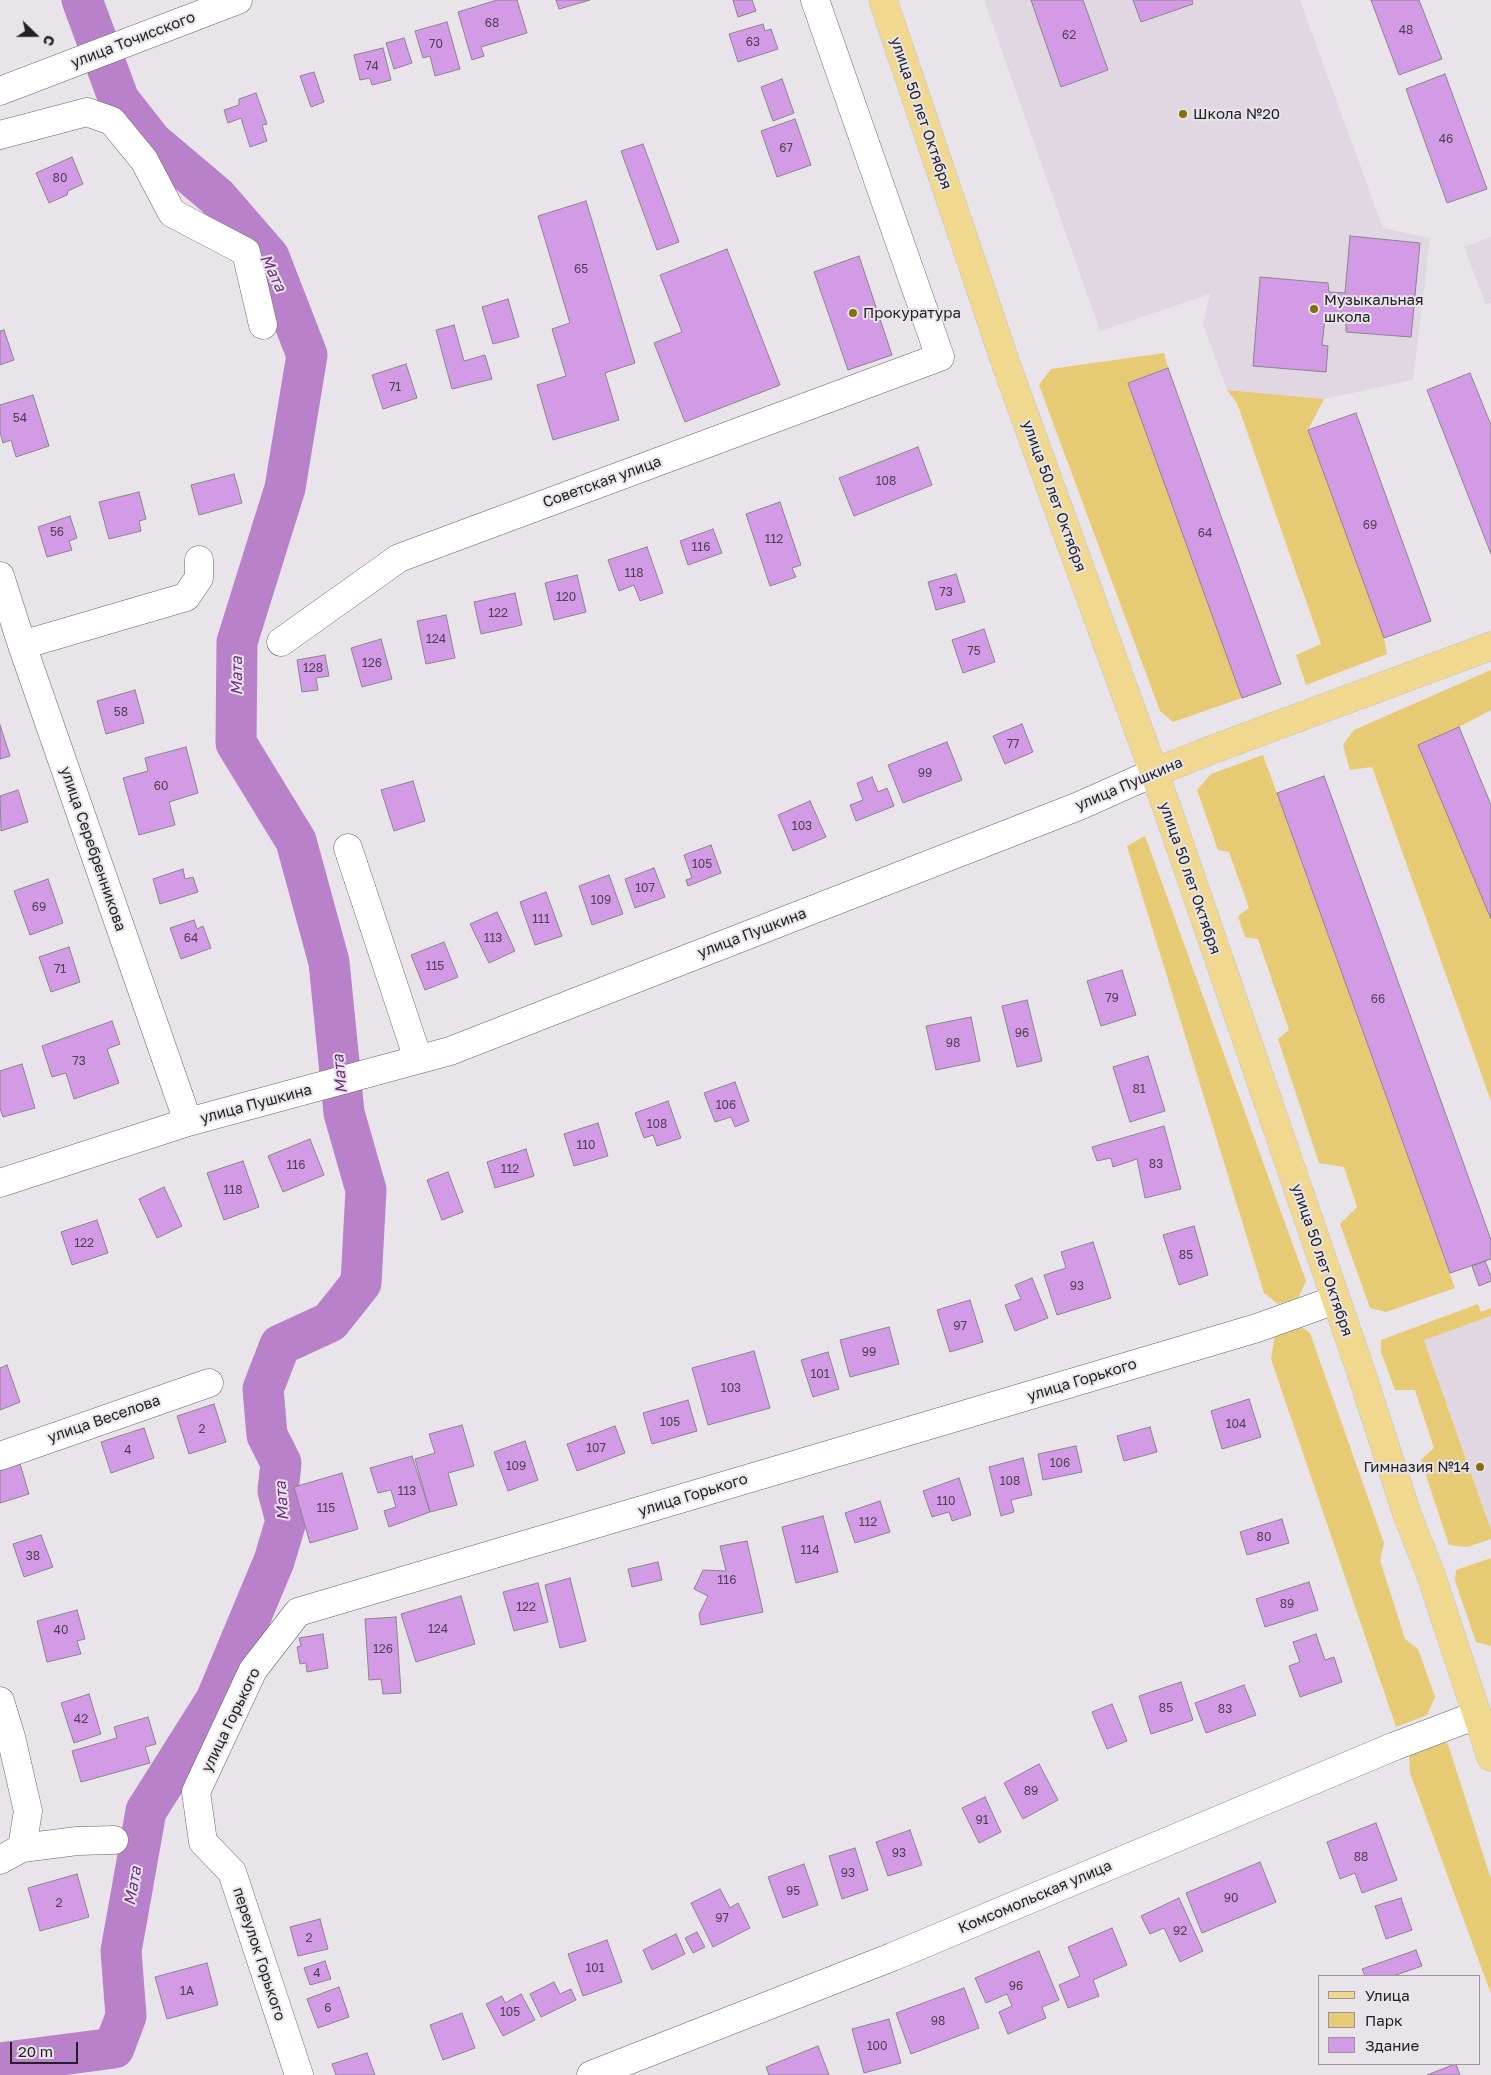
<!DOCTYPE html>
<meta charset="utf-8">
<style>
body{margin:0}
#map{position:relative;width:1491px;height:2075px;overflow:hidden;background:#e8e4ea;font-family:"Golos Text",sans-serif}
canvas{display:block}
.legend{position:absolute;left:1318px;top:1975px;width:162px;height:90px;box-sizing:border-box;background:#e8e4ea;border:1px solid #99969a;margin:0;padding:6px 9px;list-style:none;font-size:15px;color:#222123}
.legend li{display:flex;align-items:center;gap:10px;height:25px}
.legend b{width:25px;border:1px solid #99969a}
.north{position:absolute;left:10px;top:10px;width:50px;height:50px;-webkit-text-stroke:4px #e8e4ea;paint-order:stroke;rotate:112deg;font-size:14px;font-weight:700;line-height:20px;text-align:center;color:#222123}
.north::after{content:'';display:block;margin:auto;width:18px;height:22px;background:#222123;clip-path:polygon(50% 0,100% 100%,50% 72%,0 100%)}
.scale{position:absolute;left:10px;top:2042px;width:68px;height:22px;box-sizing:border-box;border:2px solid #222123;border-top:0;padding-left:6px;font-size:15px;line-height:18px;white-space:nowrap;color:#222123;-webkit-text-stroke:4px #e8e4ea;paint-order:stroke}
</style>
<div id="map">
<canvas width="1491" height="2075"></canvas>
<ul class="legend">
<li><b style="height:6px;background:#f0d98e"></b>Улица</li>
<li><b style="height:14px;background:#e7ca74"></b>Парк</li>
<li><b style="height:14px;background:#d39be5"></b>Здание</li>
</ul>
<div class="north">С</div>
<div class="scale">20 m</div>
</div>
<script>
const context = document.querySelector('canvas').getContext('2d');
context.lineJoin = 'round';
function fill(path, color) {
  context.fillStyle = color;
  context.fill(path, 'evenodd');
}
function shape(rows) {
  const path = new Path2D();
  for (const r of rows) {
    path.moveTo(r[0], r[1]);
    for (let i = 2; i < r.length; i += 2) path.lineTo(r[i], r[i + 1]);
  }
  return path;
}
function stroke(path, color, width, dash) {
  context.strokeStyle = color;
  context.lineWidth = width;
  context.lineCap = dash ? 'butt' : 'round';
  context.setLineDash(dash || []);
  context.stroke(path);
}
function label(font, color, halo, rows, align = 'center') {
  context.font = font + ' "Golos Text",sans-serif';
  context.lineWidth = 4;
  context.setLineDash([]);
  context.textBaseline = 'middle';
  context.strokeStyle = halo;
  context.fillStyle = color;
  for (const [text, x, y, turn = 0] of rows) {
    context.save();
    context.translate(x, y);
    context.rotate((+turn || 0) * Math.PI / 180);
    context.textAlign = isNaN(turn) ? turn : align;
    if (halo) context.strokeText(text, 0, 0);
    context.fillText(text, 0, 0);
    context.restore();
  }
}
const built = shape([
 [984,0,1300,0,1383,228,1430,238,1413,380,1324,399,1227,390,1203,324,1210,294,1100,331],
 [1491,237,1491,303,1486,305,1464,247],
 [1491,1316,1491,1530,1424,1339]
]);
const green = shape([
 [1164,353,1168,368,1128,383,1242,698,1173,722,1160,711,1039,385,1051,369],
 [1227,390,1324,399,1308,430,1384,638,1387,654,1306,685,1296,655,1321,644,1237,403],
 [1491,670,1491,710,1459,727,1419,745,1491,919,1491,1101,1372,767,1350,770,1343,745,1354,730],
 [1263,755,1455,1288,1386,1312,1370,1308,1340,1224,1357,1207,1344,1167,1319,1163,1278,1039,1289,1030,1258,939,1245,937,1238,916,1249,908,1229,852,1218,850,1197,790,1211,774],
 [1145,836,1306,1281,1298,1298,1278,1304,1264,1293,1127,846],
 [1478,1304,1481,1312,1491,1308,1491,1316,1424,1340,1491,1530,1491,1539,1467,1547,1449,1545,1421,1460,1434,1448,1415,1390,1395,1390,1381,1352,1381,1340],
 [1299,1325,1310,1333,1384,1543,1380,1560,1405,1639,1418,1649,1435,1697,1427,1715,1396,1727,1271,1359,1275,1334],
 [1491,1558,1491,1646,1476,1642,1455,1581,1456,1570],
 [1436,1737,1448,1744,1491,1879,1491,1994,1410,1773,1409,1752]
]);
const river = shape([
 [0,2063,114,2048,126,2016,121,1951,146,1811,216,1700,274,1561,286,1521,278,1491,281,1463,267,1435,263,1389,280,1345,330,1322,361,1283,366,1190,344,1113,329,962,296,841,236,743,237,642,285,488,307,355,269,257,217,197,152,142,119,100,82,0]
]);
const building = shape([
 [497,0,517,0,527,33,481,47,484,56,472,60,458,12,497,0],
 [556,0,590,0,559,9,556,0],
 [733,0,752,0,756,11,738,17,733,0],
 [1031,0,1083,0,1108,70,1061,87,1031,0],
 [1133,0,1192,0,1193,4,1141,22,1133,0],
 [1371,0,1419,0,1442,59,1399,75,1371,0],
 [447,22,460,69,435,76,430,56,423,58,415,31,447,22],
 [763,24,765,31,771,29,778,49,738,62,729,34,763,24],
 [404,38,412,63,394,69,386,43,404,38],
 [383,48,391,80,372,85,370,78,360,80,354,55,383,48],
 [314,72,324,102,311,107,300,76,314,72],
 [1445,74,1487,189,1447,203,1406,89,1445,74],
 [782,79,794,113,773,121,761,87,782,79],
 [256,93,267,124,262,125,267,141,250,147,241,118,228,123,224,110,239,105,239,99,256,93],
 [795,119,811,165,777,177,761,131,795,119],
 [643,144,679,242,657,250,621,151,643,144],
 [72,157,83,184,68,191,67,195,49,203,36,173,72,157],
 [586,201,635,363,605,373,619,420,553,440,537,385,566,376,552,329,570,323,538,216,586,201],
 [1350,236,1420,243,1411,337,1346,332,1346,321,1325,319,1322,345,1328,346,1326,372,1253,366,1260,277,1328,283,1329,292,1345,293,1350,236],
 [727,249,780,385,685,422,654,343,682,332,660,275,727,249],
 [859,256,892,355,848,370,814,272,859,256],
 [508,299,519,337,493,344,482,307,508,299],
 [454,325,464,361,485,355,492,379,452,389,436,330,454,325],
 [4,330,14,360,0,365,0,331,4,330],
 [406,364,417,398,383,409,372,375,406,364],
 [1168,368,1281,684,1242,698,1128,383,1168,368],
 [1470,373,1491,425,1491,554,1427,390,1470,373],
 [33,395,49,446,16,457,11,440,3,443,0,432,0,405,33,395],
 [1356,413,1431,621,1384,638,1308,430,1356,413],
 [918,447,932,485,854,516,839,478,918,447],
 [234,474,242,503,199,515,191,485,234,474],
 [139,492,146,519,139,521,141,531,109,539,99,502,139,492],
 [780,502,801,565,792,568,796,577,770,586,746,514,780,502],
 [70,516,77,538,69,541,72,550,47,557,38,527,70,516],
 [713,529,722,553,688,565,680,541,713,529],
 [647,547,663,593,640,601,634,585,619,591,608,560,647,547],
 [956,574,965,602,936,610,928,582,956,574],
 [577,575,586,612,554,620,545,583,577,575],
 [515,593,522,625,481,634,474,602,515,593],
 [446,615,455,658,426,664,417,621,446,615],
 [984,629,995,662,963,673,952,640,984,629],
 [381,639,392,679,362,687,351,648,381,639],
 [325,655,329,676,316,678,318,690,302,692,297,660,325,655],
 [135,690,144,723,106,734,97,701,135,690],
 [1022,724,1033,752,1005,764,993,736,1022,724],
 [0,725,10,756,0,759,0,725],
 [1459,727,1491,805,1491,919,1418,745,1459,727],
 [947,742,962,780,903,803,888,765,947,742],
 [186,747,198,793,169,802,175,825,139,835,123,778,148,771,145,758,186,747],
 [1324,776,1491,1240,1491,1259,1450,1273,1277,793,1324,776],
 [872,777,878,792,887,788,894,806,856,821,850,805,863,800,857,783,872,777],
 [413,781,425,821,394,831,381,790,413,781],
 [18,790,28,822,1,831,0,796,18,790],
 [810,801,826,837,793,851,778,815,810,801],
 [711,845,721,873,688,886,686,880,692,878,684,855,711,845],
 [654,868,665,897,635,908,625,879,654,868],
 [183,869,185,879,193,877,198,892,160,904,153,879,183,869],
 [609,875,623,914,592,925,579,886,609,875],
 [48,879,63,923,30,935,14,891,48,879],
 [546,892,562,936,535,945,520,902,546,892],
 [497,912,515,951,489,963,470,924,497,912],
 [194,920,197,929,203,926,211,948,181,959,170,928,194,920],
 [444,942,458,977,425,990,411,955,444,942],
 [69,947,80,982,51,992,39,957,69,947],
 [1122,970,1136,1015,1101,1026,1087,981,1122,970],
 [1027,1000,1042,1061,1017,1067,1002,1006,1027,1000],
 [971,1017,980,1061,936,1070,926,1026,971,1017],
 [112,1021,120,1044,107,1049,119,1083,74,1099,66,1073,52,1077,42,1046,112,1021],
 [1148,1056,1165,1111,1130,1122,1113,1067,1148,1056],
 [22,1064,35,1108,3,1117,0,1108,0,1071,22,1064],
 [735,1082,749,1121,735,1127,731,1117,715,1122,704,1093,735,1082],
 [668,1101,681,1138,657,1146,653,1135,644,1138,635,1113,668,1101],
 [598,1123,608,1156,574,1166,564,1134,598,1123],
 [1164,1126,1181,1189,1145,1198,1137,1159,1113,1167,1111,1158,1097,1161,1092,1147,1164,1126],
 [310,1139,324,1175,283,1192,268,1156,310,1139],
 [526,1149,534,1176,495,1188,487,1162,526,1149],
 [243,1161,259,1207,224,1220,207,1173,243,1161],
 [448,1172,463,1212,442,1220,427,1180,448,1172],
 [164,1187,182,1226,157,1238,139,1199,164,1187],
 [97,1220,108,1253,72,1265,61,1232,97,1220],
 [1194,1226,1208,1275,1179,1285,1163,1235,1194,1226],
 [1093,1242,1111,1298,1057,1315,1044,1275,1066,1268,1061,1252,1093,1242],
 [1485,1261,1491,1276,1491,1281,1479,1286,1472,1266,1485,1261],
 [1032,1278,1048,1318,1015,1331,1005,1305,1021,1299,1015,1285,1032,1278],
 [970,1300,983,1342,950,1352,937,1310,970,1300],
 [889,1327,899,1364,850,1377,840,1340,889,1327],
 [754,1351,770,1408,708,1425,692,1368,754,1351],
 [828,1352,839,1389,813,1397,801,1360,828,1352],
 [7,1365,20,1402,0,1410,0,1368,7,1365],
 [1249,1399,1261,1437,1222,1449,1211,1411,1249,1399],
 [688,1400,697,1431,652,1444,643,1413,688,1400],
 [214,1404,226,1442,189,1454,177,1416,214,1404],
 [462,1425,474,1466,448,1473,457,1505,430,1512,415,1459,435,1453,429,1434,462,1425],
 [615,1426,625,1453,577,1471,567,1444,615,1426],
 [1150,1427,1157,1452,1124,1461,1117,1436,1150,1427],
 [144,1428,154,1458,111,1473,101,1442,144,1428],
 [525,1441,538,1480,508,1491,494,1452,525,1441],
 [1076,1446,1082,1472,1043,1480,1038,1454,1076,1446],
 [412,1456,430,1512,389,1527,384,1511,396,1507,391,1490,378,1493,370,1468,412,1456],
 [1023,1458,1032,1495,1011,1500,1014,1512,1001,1516,989,1467,1023,1458],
 [20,1464,29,1494,0,1503,0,1470,20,1464],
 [342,1473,358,1529,310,1543,294,1487,342,1473],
 [959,1478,971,1515,952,1521,949,1512,932,1517,923,1491,959,1478],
 [880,1501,890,1532,855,1543,845,1513,880,1501],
 [823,1516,838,1572,796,1583,782,1527,823,1516],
 [1282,1519,1289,1543,1247,1555,1240,1532,1282,1519],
 [41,1535,53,1567,24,1577,13,1544,41,1535],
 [747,1541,763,1612,701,1625,699,1614,708,1596,694,1589,703,1570,726,1571,720,1546,747,1541],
 [658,1562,662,1580,632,1587,628,1569,658,1562],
 [570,1578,586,1641,560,1648,545,1585,570,1578],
 [1309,1582,1318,1610,1265,1627,1256,1599,1309,1582],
 [538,1583,548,1622,514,1631,503,1592,538,1583],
 [461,1596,475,1644,416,1662,401,1614,461,1596],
 [77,1610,85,1639,77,1641,81,1654,47,1662,37,1621,77,1610],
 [396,1617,401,1693,383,1694,381,1679,369,1680,365,1619,396,1617],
 [323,1634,328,1668,307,1672,306,1663,300,1664,297,1647,301,1646,299,1638,323,1634],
 [1316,1634,1325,1660,1334,1657,1342,1682,1300,1697,1289,1666,1300,1662,1293,1642,1316,1634],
 [1181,1682,1193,1720,1151,1734,1139,1696,1181,1682],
 [1244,1685,1256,1715,1206,1733,1195,1703,1244,1685],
 [89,1694,101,1734,74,1743,61,1703,89,1694],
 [1112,1704,1127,1741,1107,1749,1092,1712,1112,1704],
 [148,1717,156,1744,145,1747,150,1763,81,1782,72,1751,117,1738,114,1727,148,1717],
 [1039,1764,1058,1800,1023,1819,1004,1783,1039,1764],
 [985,1797,1001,1832,979,1843,962,1808,985,1797],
 [1376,1823,1397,1880,1362,1893,1355,1873,1340,1879,1327,1842,1376,1823],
 [910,1830,922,1865,888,1876,876,1842,910,1830],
 [855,1848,868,1890,842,1899,829,1856,855,1848],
 [1260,1862,1276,1902,1202,1933,1186,1893,1260,1862],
 [804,1864,818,1905,783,1918,768,1877,804,1864],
 [77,1874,89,1917,40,1931,28,1888,77,1874],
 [720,1889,730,1908,738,1903,750,1928,713,1947,691,1903,720,1889],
 [1179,1898,1203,1951,1180,1962,1164,1928,1150,1934,1141,1916,1179,1898],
 [1401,1898,1412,1930,1386,1939,1375,1906,1401,1898],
 [320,1919,328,1949,298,1956,290,1927,320,1919],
 [1112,1928,1127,1965,1093,1980,1099,1996,1068,2008,1059,1985,1080,1976,1068,1947,1112,1928],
 [697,1932,705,1947,693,1953,685,1938,697,1932],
 [676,1934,685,1954,652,1970,643,1950,676,1934],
 [607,1940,622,1982,583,1996,568,1954,607,1940],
 [1416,1950,1422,1966,1393,1976,1365,1976,1362,1969,1416,1950],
 [1039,1951,1059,2000,1042,2007,1046,2018,1008,2034,999,2012,1012,2006,1007,1994,986,2003,975,1978,1039,1951],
 [325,1961,331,1979,310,1985,304,1968,325,1961],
 [207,1963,218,2005,167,2019,155,1977,207,1963],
 [554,1982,560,1994,571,1989,576,2000,541,2017,530,1994,554,1982],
 [339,1987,349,2017,318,2028,307,1999,339,1987],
 [964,1988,979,2028,911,2054,896,2013,964,1988],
 [521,1994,535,2020,503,2036,486,2004,502,1996,505,2003,521,1994],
 [462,2013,475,2048,443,2060,430,2025,462,2013],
 [889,2019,901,2063,864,2073,852,2029,889,2019],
 [818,2046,829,2075,769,2075,766,2067,818,2046],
 [367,2053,375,2075,336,2075,332,2064,367,2053],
 [1456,2064,1460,2075,1427,2075,1455,2064,1456,2064]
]);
const minor = shape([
 [0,91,238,0],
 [0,135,87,112,112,121,144,160,172,213,246,252,263,325],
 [0,576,22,645,188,1122],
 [281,642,399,558,940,357,815,0],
 [22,645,186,597,199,578,199,560],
 [348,848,418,1059],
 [0,1183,188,1122,450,1051,1079,806,1153,773],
 [0,1456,209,1383],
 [0,1701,11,1737,28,1811,22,1848,0,1860],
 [22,1848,77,1841,114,1840],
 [299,2075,232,1872,203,1842,196,1792,253,1670,298,1612,1257,1328,1335,1300],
 [591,2075,892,1957,1395,1746,1477,1715]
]);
const major = shape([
 [883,0,1007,367,1168,811,1359,1366,1407,1514,1431,1575,1491,1757],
 [1153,773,1211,750,1491,646]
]);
const markers = [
 [1183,114,5,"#876d0b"],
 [1314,309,5,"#876d0b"],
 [853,313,5,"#876d0b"],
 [1480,1467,5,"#876d0b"]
];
const numberNames = [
 ["68",492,23],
 ["48",1406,30],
 ["62",1069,35],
 ["63",753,42],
 ["70",436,44],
 ["74",372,66],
 ["46",1446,139],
 ["67",786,148],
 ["80",60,178],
 ["65",581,269],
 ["71",395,387],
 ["54",20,418],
 ["108",886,481],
 ["69",1370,525],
 ["56",57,532],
 ["64",1205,533],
 ["112",774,539],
 ["116",701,547],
 ["118",634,573],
 ["73",946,592],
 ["120",566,597],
 ["122",498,613],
 ["124",436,639],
 ["75",974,651],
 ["126",372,663],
 ["128",313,668],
 ["58",121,712],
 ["77",1013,744],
 ["99",925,773],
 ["60",161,786],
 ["103",802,826],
 ["105",702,864],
 ["107",645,888],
 ["109",601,900],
 ["69",39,907],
 ["111",541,919],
 ["64",191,938],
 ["113",493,938],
 ["115",435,966],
 ["71",60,969],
 ["79",1112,998],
 ["66",1378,999],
 ["96",1022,1033],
 ["98",953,1043],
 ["73",79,1061],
 ["81",1139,1089],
 ["106",726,1105],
 ["108",657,1124],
 ["110",586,1145],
 ["83",1156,1164],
 ["116",296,1165],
 ["112",510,1169],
 ["118",233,1190],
 ["122",84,1243],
 ["85",1186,1255],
 ["93",1077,1286],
 ["97",960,1326],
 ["99",869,1352],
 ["101",820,1374],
 ["103",731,1388],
 ["105",670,1422],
 ["104",1236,1424],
 ["2",202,1429],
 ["107",596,1448],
 ["4",128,1450],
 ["106",1060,1463],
 ["109",516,1466],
 ["108",1010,1481],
 ["113",407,1491],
 ["110",946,1501],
 ["115",326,1508],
 ["112",868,1522],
 ["80",1264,1537],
 ["114",810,1550],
 ["38",33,1556],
 ["116",727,1580],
 ["89",1287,1604],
 ["122",526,1607],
 ["124",438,1629],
 ["40",61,1630],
 ["126",383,1649],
 ["85",1166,1708],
 ["83",1225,1709],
 ["42",81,1719],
 ["89",1031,1791],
 ["91",982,1820],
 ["93",899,1853],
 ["88",1361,1857],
 ["93",848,1873],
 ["95",793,1891],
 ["90",1231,1898],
 ["2",59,1903],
 ["97",722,1918],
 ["92",1180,1931],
 ["2",309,1938],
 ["101",595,1968],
 ["4",317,1973],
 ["96",1016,1986],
 ["1А",187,1991],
 ["6",328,2008],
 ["105",510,2012],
 ["98",938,2021],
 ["100",877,2046]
];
const streetNames = [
 ["улица Точисского",133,40,-21],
 ["улица 50 лет Октября",921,113,71],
 ["Советская улица",602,482,-20],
 ["улица 50 лет Октября",1054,496,70],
 ["улица Пушкина",1129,784,-23],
 ["улица Серебренникова",93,849,71],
 ["улица 50 лет Октября",1190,878,71],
 ["улица Пушкина",752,933,-21],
 ["улица Пушкина",256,1104,-15],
 ["улица 50 лет Октября",1322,1260,71],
 ["улица Горького",1082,1380,-17],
 ["улица Веселова",104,1419,-19],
 ["улица Горького",693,1495,-17],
 ["улица Горького",231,1720,-64],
 ["Комсомольская улица",1035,1897,-23],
 ["переулок Горького",259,1954,72]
];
const poiNames = [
 ["Школа №20",1193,114],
 ["Музыкальная",1324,300],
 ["школа",1324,317],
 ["Прокуратура",863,313],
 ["Гимназия №14",1470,1467,"right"]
];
const waterNames = [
 ["Мата",273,273,64],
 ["Мата",237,676,-90],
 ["Мата",340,1074,-96],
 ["Мата",282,1501,-94],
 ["Мата",133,1886,-80]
];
fill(built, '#e0d7e3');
fill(green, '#e7ca74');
stroke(river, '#b881ca', 41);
fill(building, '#d39be5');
stroke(building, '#89858a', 1);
stroke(minor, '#686469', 29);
stroke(major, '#c1c1c1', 29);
stroke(minor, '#fff', 28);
stroke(major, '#f0d98e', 28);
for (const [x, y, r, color] of markers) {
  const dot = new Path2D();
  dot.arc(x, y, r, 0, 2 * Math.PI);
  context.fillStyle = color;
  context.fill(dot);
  stroke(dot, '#e8e4ea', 2);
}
label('12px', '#4e4054', null, numberNames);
label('15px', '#222123', '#e8e4ea', streetNames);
label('15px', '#222123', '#e8e4ea', poiNames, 'left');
label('italic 16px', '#702d84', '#e8e4ea', waterNames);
</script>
